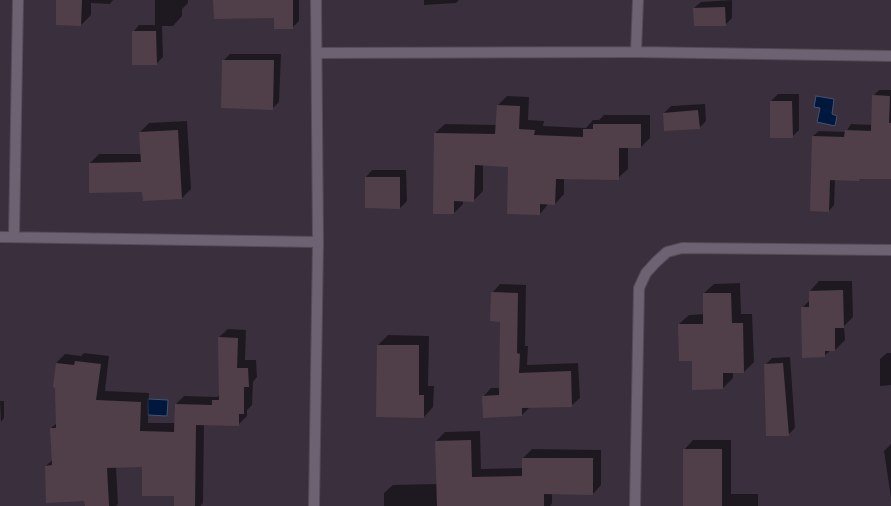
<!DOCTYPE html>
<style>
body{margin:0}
canvas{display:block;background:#392f3d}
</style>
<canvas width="891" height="506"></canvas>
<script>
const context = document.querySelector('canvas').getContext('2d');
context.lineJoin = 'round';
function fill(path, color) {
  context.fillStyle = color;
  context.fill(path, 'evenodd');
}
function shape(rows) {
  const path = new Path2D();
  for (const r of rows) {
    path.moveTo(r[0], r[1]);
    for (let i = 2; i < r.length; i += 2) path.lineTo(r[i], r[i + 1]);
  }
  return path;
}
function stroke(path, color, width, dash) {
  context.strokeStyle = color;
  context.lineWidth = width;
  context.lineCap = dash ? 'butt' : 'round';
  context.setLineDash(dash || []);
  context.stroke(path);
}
const water = shape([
 [816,96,834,99,832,114,837,116,835,126,817,122,820,108,814,107,816,96],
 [148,399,168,400,167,416,148,415,148,399]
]);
const shadow = shape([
 [58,0,113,0,110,4,91,3,91,15,81,25],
 [155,0,188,0,188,3,182,9,182,16,173,26,162,26,163,57,156,64,133,32,139,25,155,25],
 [214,0,299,0,299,21,292,28,275,17],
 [424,0,459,0,456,3,424,5],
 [732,0,732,18,725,25,694,8,701,2],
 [230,54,281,54,279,102,272,109,223,61],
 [879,90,891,90,891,178,862,178,859,180,835,179,834,205,829,211,813,136,819,131,846,132,851,124,873,125,873,96],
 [778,94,799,94,799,130,792,137,771,137,771,101],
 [507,96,529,97,528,120,544,121,543,126,586,128,593,120,599,120,604,115,650,115,650,138,641,147,628,147,628,169,618,178,564,178,564,194,555,204,549,203,540,214,509,166,483,164,483,191,473,201,463,200,463,204,454,213,435,133,445,124,497,125,498,105],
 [705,104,706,121,699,128,664,113,671,106],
 [187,121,191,189,182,198,143,191,90,163,99,154,141,154,140,132,149,123],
 [372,170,406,170,407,201,400,208,366,208,366,177],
 [819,281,852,281,853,317,844,326,845,340,835,350,831,350,824,356,802,308,810,300,810,291],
 [740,283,741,314,752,314,754,362,744,372,733,372,733,378,723,388,693,360,679,324,689,315,704,314,704,293,714,284],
 [500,284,526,285,525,346,528,346,527,365,578,363,580,398,571,406,530,407,522,415,483,397,491,388,500,388,501,321,492,293],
 [228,329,246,330,245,360,256,360,257,377,253,382,252,405,247,410,247,416,238,425,204,424,203,503,200,506,175,506,175,495,143,466,116,467,118,504,116,506,86,506,85,500,46,466,53,459,51,428,57,423,56,363,65,354,81,356,84,353,109,356,105,391,149,393,148,423,175,423,176,404,184,396,217,397,220,394,219,337],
 [388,335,429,336,428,386,434,386,433,407,424,417,378,345],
 [887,353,891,353,891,385,880,386,880,359],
 [790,357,795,428,788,435,765,365,772,358],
 [0,401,4,401,4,418,1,422],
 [480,431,481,469,523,468,523,458,532,449,601,450,601,485,593,494,552,493,552,503,550,506,384,506,384,493,393,485,438,484,436,441,445,432],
 [693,440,731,440,731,494,758,494,758,506,684,506,684,450],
 [891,444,891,498,884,451]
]);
const building = shape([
 [56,0,82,0,81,26,56,25],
 [213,0,293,0,293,29,274,29,274,18,214,19],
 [725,7,726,26,694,26,693,8],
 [132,31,156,31,157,65,132,65],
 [222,60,274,60,273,110,221,108],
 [872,95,890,96,889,123,891,123,891,179,860,179,859,181,830,180,829,212,810,211,812,136,844,137,845,130,871,131],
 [770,101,792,101,793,138,770,138],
 [497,105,520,106,519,129,535,130,534,135,583,137,583,129,593,129,593,124,641,124,641,148,619,148,619,180,556,179,555,205,540,204,540,215,507,214,508,167,475,165,474,202,454,201,454,214,433,214,434,133,495,134],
 [698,110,700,129,664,131,663,113],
 [178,130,182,199,143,201,142,192,89,193,89,163,141,162,139,132],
 [365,177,400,177,400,209,365,208],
 [843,290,844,328,835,328,835,351,825,351,825,357,802,358,801,307,809,307,809,291],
 [491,292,518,293,517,353,520,354,519,373,571,371,572,407,522,408,522,416,483,418,482,396,499,395,500,322,490,321],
 [703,293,731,293,732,323,743,323,744,373,723,373,723,389,692,390,692,361,679,361,678,324,703,324],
 [218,337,238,338,237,368,248,368,249,387,244,387,244,414,239,414,239,426,196,425,195,506,174,506,174,496,142,496,142,467,107,468,109,506,85,506,84,501,46,503,45,466,52,465,50,428,56,428,55,388,53,387,56,363,74,365,75,361,101,364,96,400,141,402,140,431,174,432,175,404,212,405,212,400,219,400],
 [377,345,419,345,419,395,424,395,424,418,376,417],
 [783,363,789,436,766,436,764,364],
 [471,440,472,477,522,476,522,458,593,458,593,495,544,494,544,506,437,506,435,441],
 [683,449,722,449,722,506,683,506]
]);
const street = shape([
 [636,52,638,0],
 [317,53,636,52,891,56],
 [0,237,318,242],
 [14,237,18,0],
 [314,506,318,242,316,0],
 [635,506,639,288,646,273,656,262,667,252,682,248,891,250]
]);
fill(water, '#00183e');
stroke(water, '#445370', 1);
fill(shadow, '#0007');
fill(building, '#503f48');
stroke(street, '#534b56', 12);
stroke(street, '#6d6272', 10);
</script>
